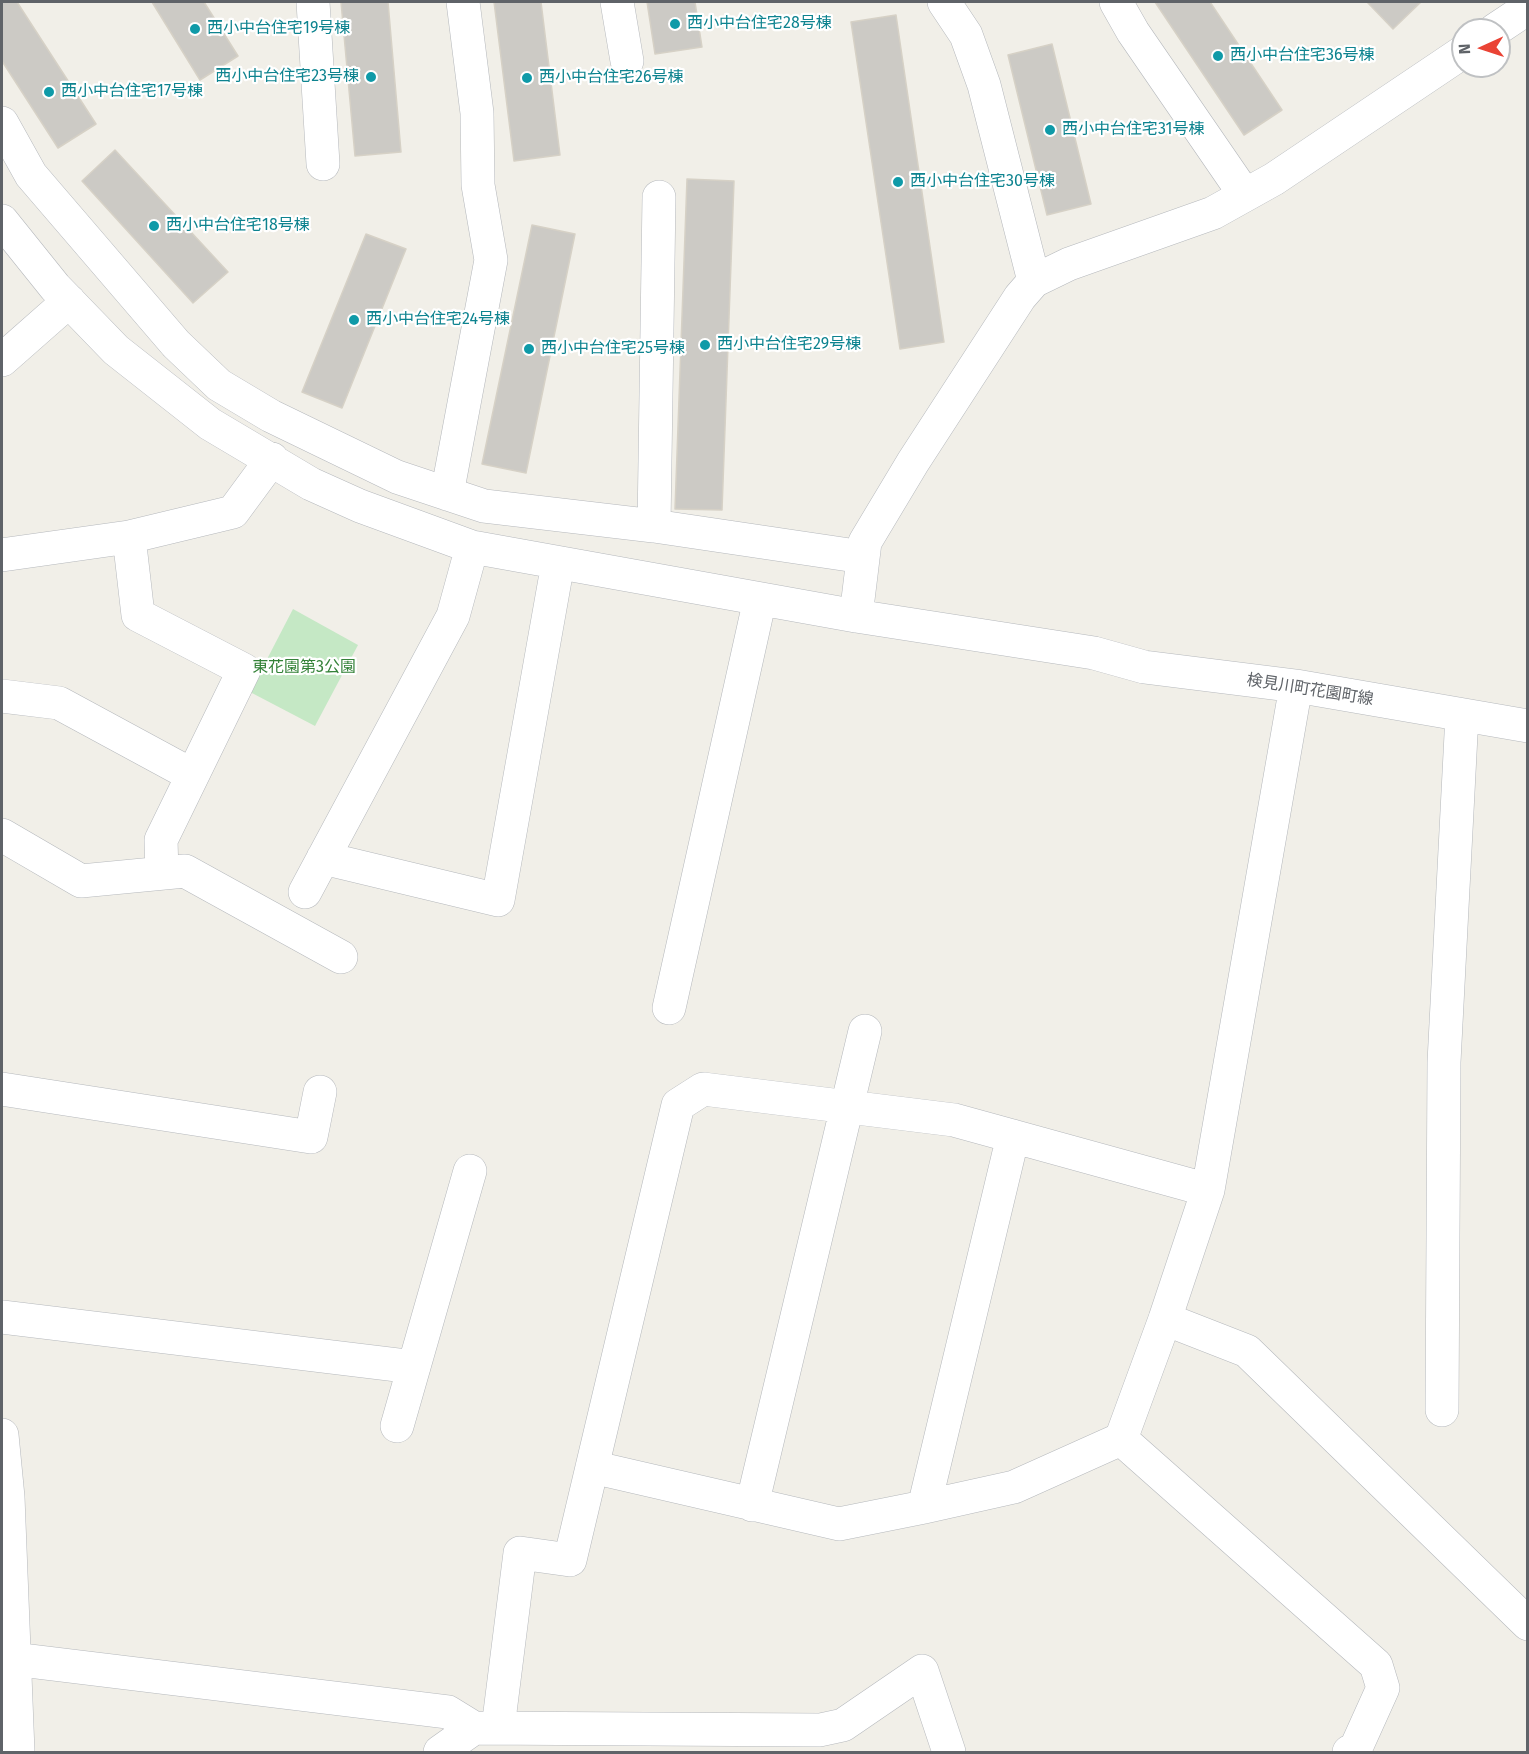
<!DOCTYPE html>
<meta charset="utf-8">
<style>
body{margin:0}
#map{position:relative;width:1529px;height:1754px;overflow:hidden;background:#f1efe8;font-family:"Fira Sans",sans-serif}
canvas{display:block}
.frame{position:absolute;inset:0;border:3px solid #5f6368;pointer-events:none}
.north{position:absolute;left:1451px;top:18px;width:60px;height:60px;box-sizing:border-box;background:#fff;border:2px solid #bfc1c3;border-radius:50%;rotate:267deg;font-size:16px;font-weight:700;line-height:24px;text-align:center;color:#5f6368}
.north::after{content:'';display:block;margin:auto;width:21px;height:27px;background:#ea4335;clip-path:polygon(50% 0,100% 100%,50% 72%,0 100%)}
</style>
<div id="map">
<canvas width="1529" height="1754"></canvas>
<div class="frame"></div>
<div class="north">N</div>
</div>
<script>
const context = document.querySelector('canvas').getContext('2d');
context.lineJoin = 'round';
function fill(path, color) {
  context.fillStyle = color;
  context.fill(path, 'evenodd');
}
function shape(rows) {
  const path = new Path2D();
  for (const r of rows) {
    path.moveTo(r[0], r[1]);
    for (let i = 2; i < r.length; i += 2) path.lineTo(r[i], r[i + 1]);
  }
  return path;
}
function stroke(path, color, width, dash) {
  context.strokeStyle = color;
  context.lineWidth = width;
  context.lineCap = dash ? 'butt' : 'round';
  context.setLineDash(dash || []);
  context.stroke(path);
}
function label(font, color, halo, rows, align = 'center') {
  context.font = font + ' "Fira Sans","Noto Sans JP",sans-serif';
  context.lineWidth = 4.5;
  context.setLineDash([]);
  context.textBaseline = 'middle';
  context.strokeStyle = halo;
  context.fillStyle = color;
  for (const [text, x, y, turn = 0] of rows) {
    context.save();
    context.translate(x, y);
    context.rotate((+turn || 0) * Math.PI / 180);
    context.textAlign = isNaN(turn) ? turn : align;
    if (halo) context.strokeText(text, 0, 0);
    context.fillText(text, 0, 0);
    context.restore();
  }
}
const green = shape([
 [293,609,358,645,315,726,250,692]
]);
const building = shape([
 [2,2,17,2,96,124,58,148,2,61,2,2],
 [152,2,204,2,238,56,200,80,152,2],
 [341,2,388,2,401,152,355,156,341,2],
 [494,2,541,2,560,155,514,161,494,2],
 [647,2,695,2,702,47,655,54,647,2],
 [1155,2,1210,2,1282,110,1244,135,1155,2],
 [1367,2,1421,2,1393,29,1367,2],
 [896,15,944,342,900,349,851,22,896,15],
 [1052,44,1091,204,1047,215,1008,55,1052,44],
 [115,150,228,272,193,303,82,181,115,150],
 [687,179,734,181,722,510,675,509,687,179],
 [532,225,575,234,526,473,482,464,532,225],
 [366,234,406,249,342,408,302,392,366,234]
]);
const minor = shape([
 [313,2,323,164],
 [617,2,627,61],
 [944,2,966,35,984,85,1034,281],
 [1116,2,1133,32,1245,195],
 [1495,30,1528,8],
 [2,123,31,175,176,344,219,385,271,416,397,477,484,506,654,526,863,557],
 [2,221,55,287,116,350,210,424,311,484,360,506,472,547,856,616,1094,653,1144,667,1296,686,1528,726],
 [2,360,69,301],
 [447,494,491,260,478,185,477,113,463,2],
 [654,526,659,197],
 [129,537,138,615,244,670,161,840,162,873],
 [2,555,129,537,233,512,272,459],
 [856,616,865,542,913,462,1020,297,1034,281,1069,264,1213,213,1274,179,1463,52],
 [2,696,59,703,192,775],
 [2,835,81,881,185,871,341,957],
 [323,858,498,900,558,563],
 [305,892,453,616,472,547],
 [669,1008,760,599],
 [2,1089,311,1137,320,1092],
 [2,1317,414,1367],
 [1165,1319,1247,1351,1528,1624],
 [1442,1410,1444,1062,1462,715],
 [397,1426,470,1171],
 [2,1435,8,1497,18,1752],
 [1121,1439,1376,1665,1383,1688,1355,1750,1349,1752],
 [592,1467,839,1524,924,1507,1014,1487,1121,1439,1165,1319,1208,1190,1296,686],
 [752,1505,865,1031],
 [924,1507,1013,1136],
 [13,1659,448,1712,474,1728],
 [498,1728,520,1553,570,1560,678,1105,703,1089,954,1120,1208,1190],
 [440,1752,474,1728,820,1730,843,1725,922,1671,949,1752]
]);
const markers = [
 [675,24,6,"#0f9aa8"],
 [195,29,6,"#0f9aa8"],
 [1218,56,6,"#0f9aa8"],
 [371,77,6,"#0f9aa8"],
 [527,78,6,"#0f9aa8"],
 [49,92,6,"#0f9aa8"],
 [1050,130,6,"#0f9aa8"],
 [898,182,6,"#0f9aa8"],
 [154,226,6,"#0f9aa8"],
 [354,320,6,"#0f9aa8"],
 [705,345,6,"#0f9aa8"],
 [529,349,6,"#0f9aa8"]
];
const cultureNames = [
 ["西小中台住宅28号棟",687,24],
 ["西小中台住宅19号棟",207,29],
 ["西小中台住宅36号棟",1230,56],
 ["西小中台住宅23号棟",359,77,"right"],
 ["西小中台住宅26号棟",539,78],
 ["西小中台住宅17号棟",61,92],
 ["西小中台住宅31号棟",1062,130],
 ["西小中台住宅30号棟",910,182],
 ["西小中台住宅18号棟",166,226],
 ["西小中台住宅24号棟",366,320],
 ["西小中台住宅29号棟",717,345],
 ["西小中台住宅25号棟",541,349]
];
const parkNames = [
 ["東花園第3公園",304,668]
];
const streetNames = [
 ["検見川町花園町線",1310,690,9]
];
fill(green, '#c5e8c5');
fill(building, '#cccac5');
stroke(building, '#d6d1c6', 1.5);
stroke(minor, '#b5b8bc', 34);
stroke(minor, '#fff', 33);
for (const [x, y, r, color] of markers) {
  const dot = new Path2D();
  dot.arc(x, y, r, 0, 2 * Math.PI);
  context.fillStyle = color;
  context.fill(dot);
  stroke(dot, '#fff', 2);
}
label('16px', '#0d838f', '#fff', cultureNames, 'left');
label('16px', '#348238', '#fff', parkNames);
label('16px', '#5f6368', '#fff', streetNames);
</script>
